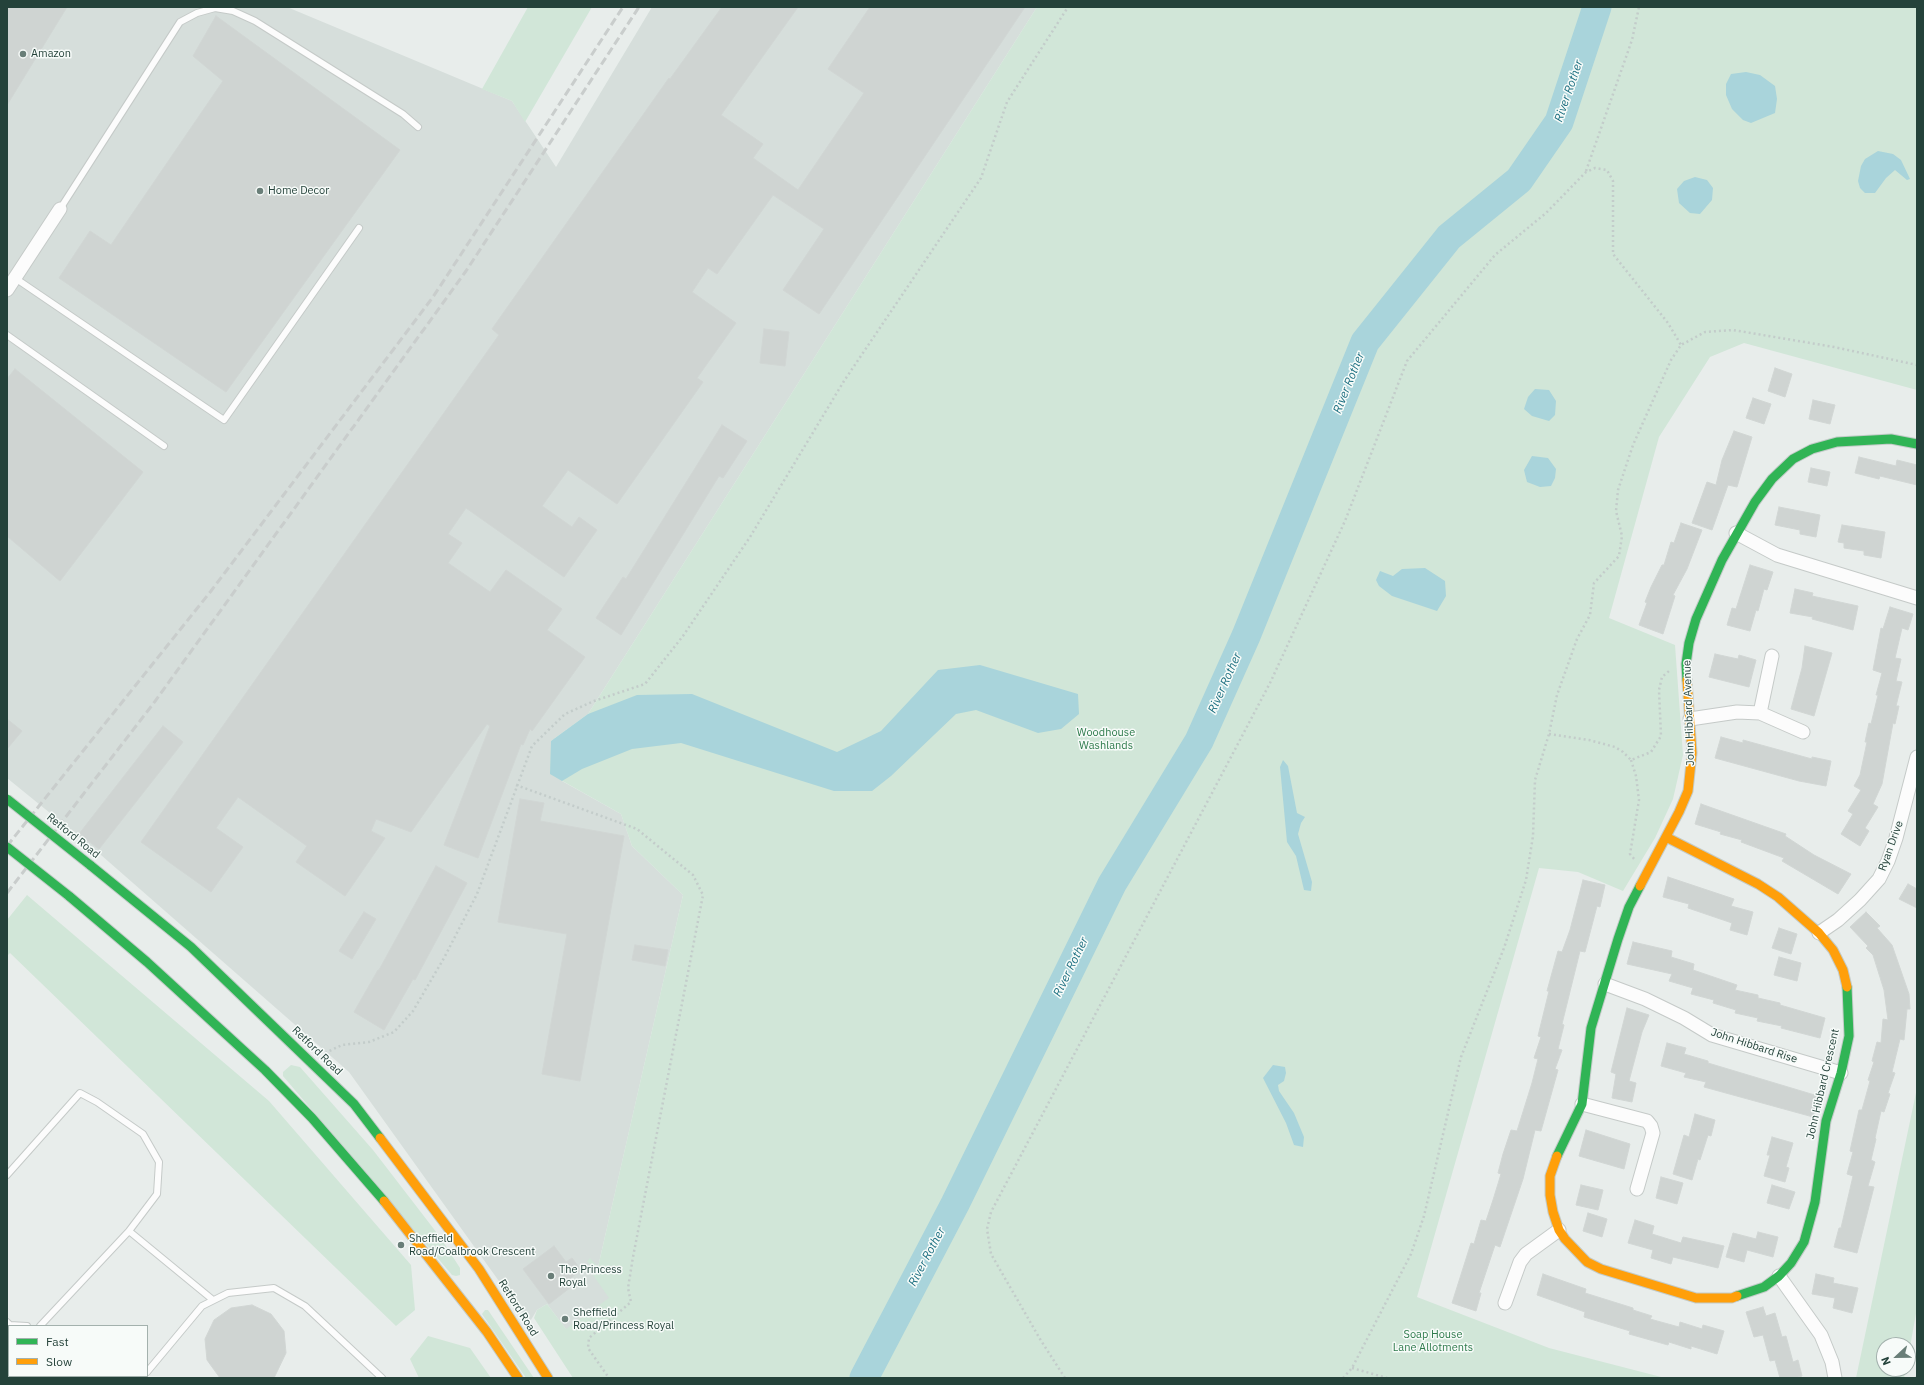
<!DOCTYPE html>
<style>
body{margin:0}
#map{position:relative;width:1924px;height:1385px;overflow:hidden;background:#e8edeb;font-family:"IBM Plex Sans",sans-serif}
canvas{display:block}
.frame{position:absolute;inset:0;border:8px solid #24423a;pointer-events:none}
.legend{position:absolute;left:8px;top:1325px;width:140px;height:52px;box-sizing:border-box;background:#f7fbf9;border:1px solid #a3b1ad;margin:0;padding:5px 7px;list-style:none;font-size:12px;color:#24423a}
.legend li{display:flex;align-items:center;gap:8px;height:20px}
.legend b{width:20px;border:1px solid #a3b1ad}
.north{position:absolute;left:1876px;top:1337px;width:40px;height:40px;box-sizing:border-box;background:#f7fbf9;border:1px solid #a3b1ad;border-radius:50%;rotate:248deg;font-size:11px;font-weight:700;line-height:16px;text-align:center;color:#24423a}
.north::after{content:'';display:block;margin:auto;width:14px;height:18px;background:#697e78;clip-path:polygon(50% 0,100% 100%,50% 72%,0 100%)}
</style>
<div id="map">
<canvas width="1924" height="1385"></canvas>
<div class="frame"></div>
<ul class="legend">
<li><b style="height:5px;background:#30b455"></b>Fast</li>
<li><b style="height:5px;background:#ff9f0a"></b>Slow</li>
</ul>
<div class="north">N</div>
</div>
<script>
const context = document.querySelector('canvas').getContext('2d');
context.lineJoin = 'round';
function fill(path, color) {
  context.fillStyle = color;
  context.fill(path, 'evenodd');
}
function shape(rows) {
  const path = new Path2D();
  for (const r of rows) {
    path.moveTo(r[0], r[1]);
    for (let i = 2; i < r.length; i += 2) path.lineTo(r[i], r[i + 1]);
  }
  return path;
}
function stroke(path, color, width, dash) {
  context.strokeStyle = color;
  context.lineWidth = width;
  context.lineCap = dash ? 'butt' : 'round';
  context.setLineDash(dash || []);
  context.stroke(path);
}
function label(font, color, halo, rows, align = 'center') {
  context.font = font + ' "IBM Plex Sans",sans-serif';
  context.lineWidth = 3;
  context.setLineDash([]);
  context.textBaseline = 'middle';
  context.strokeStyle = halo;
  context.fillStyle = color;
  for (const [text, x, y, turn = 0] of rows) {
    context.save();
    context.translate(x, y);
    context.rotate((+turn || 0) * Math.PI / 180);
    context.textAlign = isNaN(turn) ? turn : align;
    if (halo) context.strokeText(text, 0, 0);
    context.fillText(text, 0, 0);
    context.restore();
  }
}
const built = shape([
 [7,7,287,7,512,101,556,167,652,7,1037,7,588,714,551,741,562,781,621,814,632,846,683,895,598,1267,618,1297,568,1332,547,1304,537,1310,529,1323,349,1072,93,848,7,778]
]);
const green = shape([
 [528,7,592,7,525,122,512,101,482,89],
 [1037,7,1917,7,1917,390,1744,343,1710,357,1659,437,1609,618,1675,645,1683,755,1673,799,1655,838,1623,891,1578,872,1539,868,1417,1297,1549,1348,1665,1378,573,1378,534,1318,537,1310,547,1304,566,1329,609,1298,593,1275,595,1272,587,1261,590,1258,598,1267,683,895,632,846,621,814,550,774,551,741,588,714],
 [27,895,269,1101,411,1265,415,1310,396,1326,10,953,7,956,7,920],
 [291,1065,300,1067,373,1150,440,1237,460,1268,460,1275,456,1276,452,1275,283,1076,283,1072],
 [1917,1088,1917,1308,1908,1358,1908,1345,1884,1345,1884,1369,1906,1369,1904,1378,1856,1378],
 [485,1310,488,1310,534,1378,526,1378,482,1314],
 [428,1336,470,1348,491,1378,419,1378,410,1359]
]);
const water = shape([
 [1746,72,1760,75,1775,86,1777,99,1775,113,1751,123,1743,120,1732,109,1726,95,1726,84,1731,74],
 [1878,151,1893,154,1901,160,1910,179,1907,180,1895,170,1886,178,1875,193,1865,193,1860,188,1858,181,1861,166,1865,159],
 [1695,177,1707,180,1713,188,1712,200,1700,214,1690,213,1679,203,1677,189,1684,181],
 [1535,389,1549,390,1556,401,1555,415,1549,421,1532,416,1524,409,1528,397],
 [1532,456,1548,458,1556,469,1555,478,1551,486,1540,487,1527,482,1524,470],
 [1425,568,1445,581,1446,596,1437,611,1392,596,1379,586,1376,580,1380,571,1393,576,1402,569],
 [980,665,1078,694,1079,714,1061,729,1038,733,976,710,956,714,891,776,872,791,834,791,681,743,632,749,582,769,562,781,550,774,551,741,588,714,637,695,692,694,837,752,881,731,938,670],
 [1283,760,1288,766,1297,813,1305,817,1301,823,1298,834,1312,882,1311,891,1304,890,1296,856,1287,842,1280,767],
 [1273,1065,1285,1067,1286,1073,1284,1081,1278,1085,1279,1091,1294,1113,1304,1137,1303,1147,1294,1145,1286,1123,1263,1078]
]);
const river = shape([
 [864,1378,955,1204,1112,884,1199,741,1246,636,1365,342,1449,237,1519,180,1559,122,1597,7]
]);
const building = shape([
 [7,7,67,7,7,105,7,7],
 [722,7,798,7,721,115,763,144,753,158,798,190,864,93,828,69,870,7,1025,7,819,314,783,290,824,229,773,195,717,274,708,268,692,292,736,323,697,378,703,382,617,504,568,470,542,506,572,527,579,517,597,530,564,577,466,508,448,534,462,543,448,563,490,592,506,570,562,609,547,630,585,657,532,731,530,729,523,745,521,744,478,858,444,845,490,726,487,724,411,832,376,819,371,831,385,838,345,896,296,862,307,846,238,797,216,828,243,847,211,892,141,842,499,335,492,329,669,78,670,79,722,7],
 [216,16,400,150,226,392,59,278,90,231,111,245,223,81,193,56,216,16],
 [764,329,789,332,785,366,760,363,764,329],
 [1775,368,1792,374,1785,397,1768,391,1775,368],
 [15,369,143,472,60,581,7,536,7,379,15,369],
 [1753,398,1771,404,1764,424,1746,418,1753,398],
 [1813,400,1835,405,1830,424,1809,419,1813,400],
 [722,425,747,441,723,478,719,476,621,635,596,618,623,577,626,579,722,425],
 [1734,431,1752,437,1737,487,1728,485,1712,530,1692,523,1707,482,1716,485,1722,460,1734,431],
 [1859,457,1896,466,1897,460,1917,465,1917,485,1880,476,1879,479,1855,473,1859,457],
 [1811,468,1830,472,1827,486,1808,482,1811,468],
 [1779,507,1820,515,1816,537,1800,534,1800,530,1775,525,1779,507],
 [1681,523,1702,530,1687,569,1673,595,1675,596,1663,634,1639,625,1647,603,1645,602,1651,587,1662,565,1664,565,1671,542,1674,543,1681,523],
 [1842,525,1885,532,1881,558,1864,555,1864,551,1844,548,1844,543,1838,542,1842,525],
 [1750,565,1773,572,1767,590,1764,589,1758,611,1756,610,1750,631,1727,625,1732,608,1736,609,1750,565],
 [1795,589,1813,593,1812,596,1858,606,1853,630,1812,619,1813,617,1790,613,1795,589],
 [1890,607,1913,614,1908,630,1902,628,1895,658,1901,659,1896,681,1902,682,1896,706,1899,706,1895,724,1893,723,1882,784,1873,804,1878,807,1865,828,1869,831,1860,846,1841,834,1853,814,1848,811,1861,790,1854,786,1860,775,1867,742,1865,742,1869,723,1871,724,1878,695,1876,695,1882,673,1873,670,1881,628,1883,629,1890,607],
 [1805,646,1832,653,1814,716,1791,709,1802,668,1805,646],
 [1715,654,1738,659,1739,655,1756,660,1749,687,1709,677,1715,654],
 [7,719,22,731,7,749,7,719],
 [163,726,183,742,99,849,79,834,163,726],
 [1721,737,1743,743,1743,740,1812,759,1812,757,1831,761,1826,786,1799,781,1715,758,1721,737],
 [520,799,544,803,540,821,624,836,580,1081,542,1074,567,934,498,922,520,799],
 [1701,804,1786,834,1785,836,1814,855,1851,874,1838,894,1782,861,1784,858,1741,842,1742,840,1720,834,1721,832,1695,824,1701,804],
 [436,866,467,883,415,980,413,979,384,1030,354,1012,378,970,379,970,436,866],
 [1668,877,1734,899,1731,906,1753,912,1747,935,1730,930,1732,923,1688,908,1689,904,1663,897,1668,877],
 [1583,880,1605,885,1600,907,1597,906,1585,952,1580,951,1562,1024,1564,1025,1558,1049,1562,1050,1555,1069,1558,1070,1541,1131,1535,1130,1523,1179,1500,1247,1495,1245,1479,1293,1481,1293,1476,1311,1452,1303,1471,1243,1474,1244,1481,1220,1486,1221,1493,1200,1501,1174,1498,1173,1503,1154,1511,1130,1517,1131,1532,1083,1538,1059,1534,1058,1541,1037,1538,1036,1549,991,1547,991,1558,951,1562,952,1570,930,1583,880],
 [1908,884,1917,889,1917,908,1899,899,1908,884],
 [364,912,376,919,352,959,339,951,364,912],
 [1866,912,1880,926,1877,928,1892,945,1909,994,1910,1009,1907,1009,1904,1040,1900,1039,1892,1072,1895,1073,1888,1093,1890,1094,1884,1112,1881,1111,1875,1138,1876,1139,1871,1160,1875,1162,1868,1186,1874,1187,1857,1253,1834,1247,1839,1228,1841,1228,1853,1176,1847,1174,1853,1152,1850,1151,1859,1110,1862,1110,1870,1081,1868,1080,1874,1062,1872,1061,1877,1042,1881,1043,1883,1019,1888,1020,1884,990,1873,955,1866,948,1868,946,1850,927,1866,912],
 [1779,928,1797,934,1791,954,1772,948,1779,928],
 [1633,942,1672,951,1671,957,1694,964,1693,970,1737,985,1735,990,1758,995,1758,998,1780,1003,1780,1005,1825,1018,1820,1038,1781,1028,1782,1026,1757,1021,1758,1018,1735,1013,1736,1010,1713,1003,1714,1000,1691,994,1693,988,1669,981,1672,974,1627,964,1633,942],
 [635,945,668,950,665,966,632,960,635,945],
 [1779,957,1801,963,1797,981,1774,975,1779,957],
 [1627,1008,1649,1015,1642,1032,1629,1081,1636,1083,1632,1102,1612,1098,1616,1074,1611,1072,1627,1008],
 [1667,1043,1686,1048,1684,1054,1708,1061,1708,1063,1818,1096,1813,1117,1704,1087,1706,1082,1684,1077,1686,1073,1661,1066,1667,1043],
 [1695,1114,1715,1120,1711,1136,1708,1135,1700,1160,1698,1159,1692,1180,1673,1174,1684,1135,1689,1137,1695,1114],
 [1586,1130,1630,1144,1624,1169,1579,1156,1586,1130],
 [1772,1137,1793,1143,1786,1167,1789,1168,1785,1182,1764,1176,1770,1155,1767,1155,1772,1137],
 [1661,1177,1683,1183,1677,1204,1656,1198,1661,1177],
 [1581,1185,1603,1190,1598,1210,1576,1205,1581,1185],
 [1772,1185,1795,1192,1789,1209,1767,1203,1772,1185],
 [1588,1213,1607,1219,1602,1237,1583,1231,1588,1213],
 [1635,1220,1654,1226,1652,1234,1681,1243,1683,1237,1724,1246,1718,1268,1673,1257,1671,1264,1651,1258,1653,1250,1628,1243,1635,1220],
 [1758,1232,1778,1237,1773,1257,1747,1250,1744,1262,1726,1257,1733,1233,1756,1239,1758,1232],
 [554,1246,566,1262,572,1258,581,1270,567,1281,571,1287,549,1304,523,1269,554,1246],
 [1543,1274,1586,1289,1585,1293,1633,1308,1633,1310,1652,1316,1650,1319,1679,1327,1680,1322,1702,1329,1703,1325,1724,1331,1717,1354,1691,1346,1691,1349,1669,1342,1668,1345,1629,1334,1630,1331,1584,1317,1585,1312,1537,1295,1543,1274],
 [1816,1274,1834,1278,1833,1283,1858,1288,1852,1313,1833,1308,1835,1298,1812,1294,1816,1274],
 [252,1305,271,1314,284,1331,286,1353,274,1378,220,1378,207,1360,205,1339,214,1320,231,1308,252,1305],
 [1763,1307,1766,1316,1775,1313,1782,1337,1786,1336,1793,1362,1798,1360,1802,1376,1794,1378,1780,1378,1775,1360,1770,1361,1763,1335,1754,1337,1746,1312,1763,1307]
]);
const path = shape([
 [1586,171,1632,40,1639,7],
 [1549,734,1589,740,1615,747,1623,752,1631,760,1651,752,1661,736,1659,690,1662,677,1669,671],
 [1631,760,1636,776,1639,800,1630,854,1635,860],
 [516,785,637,829,693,875,703,895,633,1257,628,1288,631,1302,589,1338,588,1348,609,1378],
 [325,1053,342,1045,369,1042,394,1032,413,1011,444,958,477,894,532,746,565,714,594,701,645,684,683,636,750,537,844,381,981,178,1007,102,1068,7],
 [1352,1368,1387,1378],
 [1065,1378,1040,1339,991,1254,987,1229,991,1212,1270,683,1345,521,1407,361,1495,255,1546,213,1586,172,1595,168,1607,170,1613,181,1613,254,1668,323,1681,345],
 [1343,1378,1352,1368,1411,1254,1424,1216,1461,1057,1504,948,1526,880,1533,836,1535,780,1549,734,1557,695,1577,639,1590,615,1594,583,1619,556,1622,536,1616,511,1618,490,1633,445,1671,360,1681,345,1705,332,1733,330,1834,347,1917,365]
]);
const lane = shape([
 [60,209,180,22,197,13,215,8,233,11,255,21,403,114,418,127],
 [15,278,224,420,359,228],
 [7,335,164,446],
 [7,1175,80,1093,97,1102,143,1134,159,1162,157,1194,129,1231,40,1326],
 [129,1231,213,1300],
 [7,1322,10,1325,27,1326],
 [147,1372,202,1306,228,1293,274,1288,305,1306,382,1378],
 [142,1378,143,1376]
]);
const street = shape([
 [7,290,60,209],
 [1736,533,1777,555,1917,598],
 [1760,713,1772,656],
 [1690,719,1737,712,1760,713,1803,732],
 [1819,933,1838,920,1860,900,1879,879,1888,861,1896,838,1917,757],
 [1605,984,1645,999,1684,1018,1712,1035,1841,1073],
 [1582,1104,1647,1121,1651,1126,1653,1133,1637,1189],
 [1779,1276,1821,1335,1832,1362,1835,1378],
 [1505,1303,1520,1262,1526,1254,1559,1230]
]);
const fast = shape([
 [1687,680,1686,664,1689,643,1696,619,1722,560,1755,502,1772,479,1793,459,1812,449,1837,442,1891,439,1917,444],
 [90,865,191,947,354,1104,380,1138],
 [69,896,147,962,265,1070,312,1118,384,1201],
 [1557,1156,1582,1104,1591,1028,1618,939,1629,907,1640,886],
 [1737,1296,1764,1287,1779,1276,1791,1263,1804,1242,1815,1202,1826,1121,1841,1073,1849,1036,1847,987]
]);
const slow = shape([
 [1666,837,1758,884,1778,897,1819,933,1833,950,1843,970,1847,987],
 [1640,886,1679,812,1688,791,1692,753,1687,680],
 [380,1138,479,1269,548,1378],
 [1557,1156,1550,1176,1550,1195,1553,1212,1559,1230,1565,1239,1587,1262,1601,1269,1696,1298,1732,1298,1737,1296],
 [384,1201,487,1332,518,1378]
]);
const rail = shape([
 [7,846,211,591,433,297,623,7],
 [7,893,153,704,466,271,639,7],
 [1917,1378,1917,1376]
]);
const fastBridge = shape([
 [7,799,90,865],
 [7,847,69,896]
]);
const markers = [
 [23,54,4,"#697e78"],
 [260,191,4,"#697e78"],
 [401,1245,4,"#697e78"],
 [551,1276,4,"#697e78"],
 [565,1319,4,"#697e78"]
];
const poiNames = [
 ["Amazon",31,54],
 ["Home Decor",268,191],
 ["Sheffield",409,1239],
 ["Road/Coalbrook Crescent",409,1252],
 ["The Princess",559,1270],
 ["Royal",559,1283],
 ["Sheffield",573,1313],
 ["Road/Princess Royal",573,1326]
];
const streetNames = [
 ["John Hibbard Avenue",1689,713,-92],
 ["Retford Road",73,836,39],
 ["Ryan Drive",1891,846,-70],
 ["John Hibbard Rise",1754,1046,18],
 ["Retford Road",317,1051,44],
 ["John Hibbard Crescent",1823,1084,-77],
 ["Retford Road",518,1308,58]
];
const parkNames = [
 ["Woodhouse",1106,733],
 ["Washlands",1106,746],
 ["Soap House",1433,1335],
 ["Lane Allotments",1433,1348]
];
const waterNames = [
 ["River Rother",1569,91,-71],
 ["River Rother",1349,383,-68],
 ["River Rother",1225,683,-66],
 ["River Rother",1071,967,-64],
 ["River Rother",927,1257,-62]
];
fill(built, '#d6dedb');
fill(green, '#d1e6d8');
fill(water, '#a9d4db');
stroke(river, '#a9d4db', 29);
fill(building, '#cfd4d2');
stroke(building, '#d1d6d4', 1);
stroke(lane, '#c5cac8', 8);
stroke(street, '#c5cac8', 15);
stroke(fast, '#c3cbc8', 11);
stroke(slow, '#c3cbc8', 11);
stroke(path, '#c3ccca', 2.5, [2, 3]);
stroke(lane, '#fcfcfc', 6);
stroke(street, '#fcfcfc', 13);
stroke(fast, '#30b455', 9);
stroke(slow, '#ff9f0a', 9);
stroke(rail, '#c9cdcc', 3, [8, 4]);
stroke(fastBridge, '#c3cbc8', 11, []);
stroke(fastBridge, '#30b455', 9);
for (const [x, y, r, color] of markers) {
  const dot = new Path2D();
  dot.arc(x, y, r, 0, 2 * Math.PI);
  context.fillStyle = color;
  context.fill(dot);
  stroke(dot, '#f7fbf9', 1.5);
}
label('11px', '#24423a', '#f7fbf9', poiNames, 'left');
label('11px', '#24423a', '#f7fbf9', streetNames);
label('11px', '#2d7a4b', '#f7fbf9', parkNames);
label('italic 12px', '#1c6f80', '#f7fbf9', waterNames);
</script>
